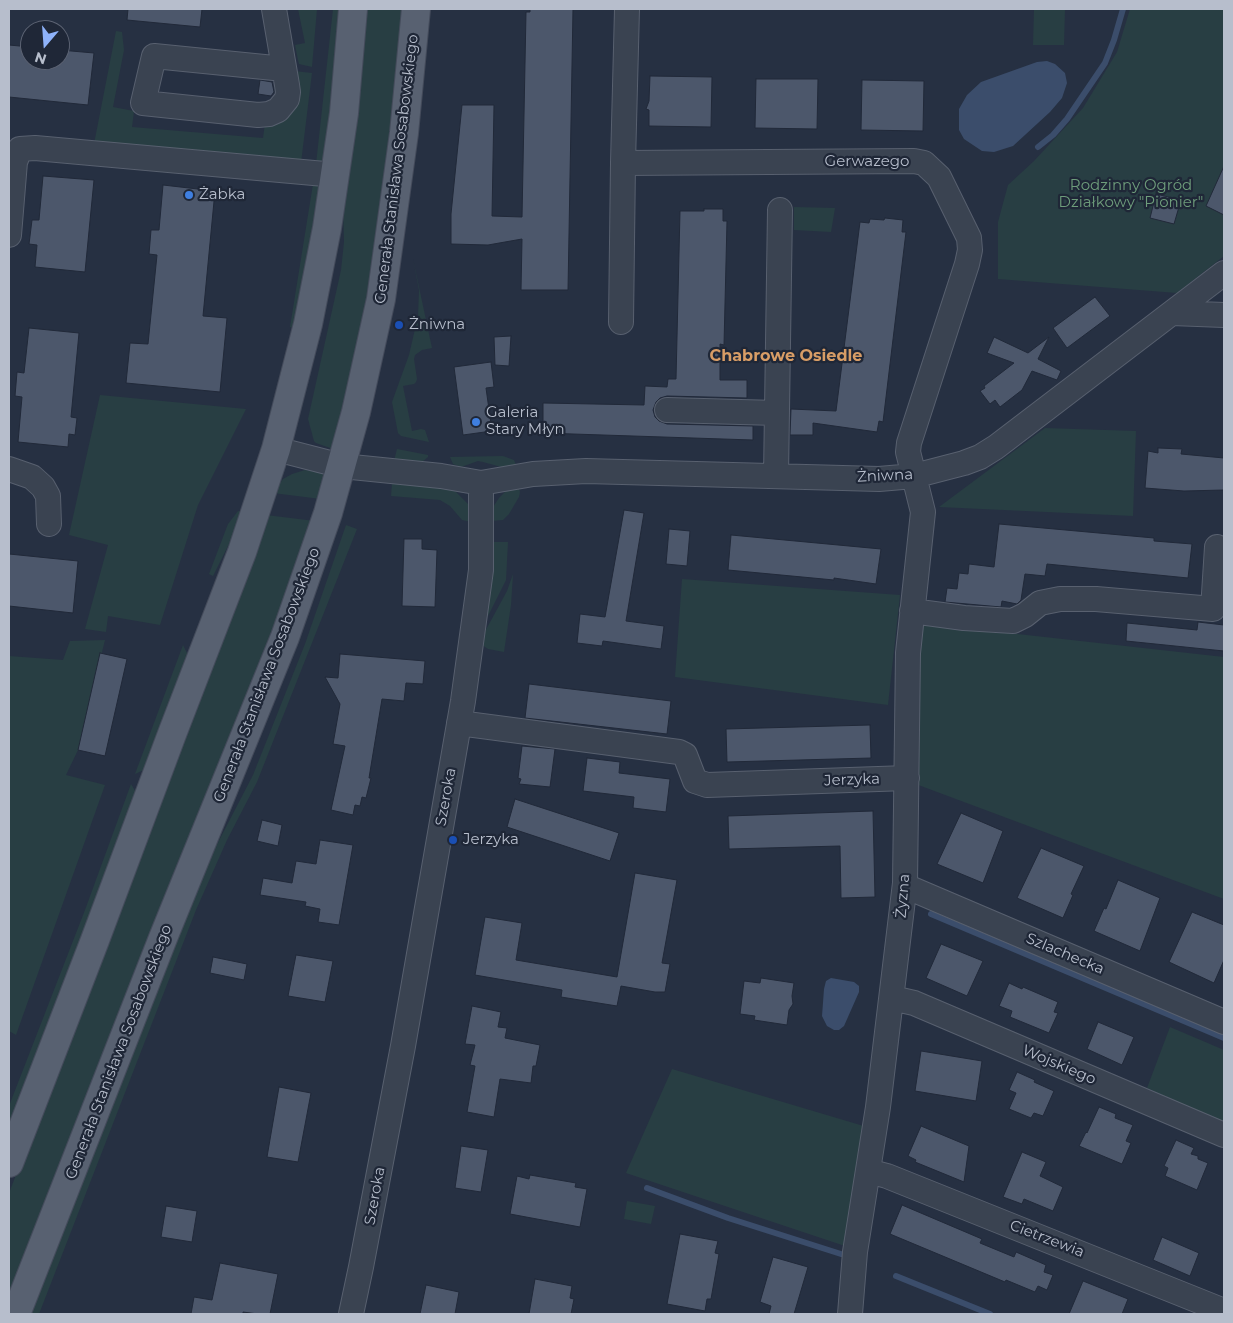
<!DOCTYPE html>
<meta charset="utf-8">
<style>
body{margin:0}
#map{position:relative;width:1233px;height:1323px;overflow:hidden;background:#263042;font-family:Montserrat,sans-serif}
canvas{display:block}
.frame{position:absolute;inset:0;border:10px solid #b7becc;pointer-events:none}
.north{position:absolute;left:20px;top:20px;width:50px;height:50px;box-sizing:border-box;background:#1f2737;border:1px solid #5c6373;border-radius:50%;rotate:198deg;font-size:14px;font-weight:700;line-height:20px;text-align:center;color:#b7becc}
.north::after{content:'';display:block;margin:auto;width:18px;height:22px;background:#8eb2fa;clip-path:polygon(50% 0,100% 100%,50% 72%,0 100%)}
</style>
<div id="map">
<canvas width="1233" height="1323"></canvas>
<div class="frame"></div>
<div class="north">N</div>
</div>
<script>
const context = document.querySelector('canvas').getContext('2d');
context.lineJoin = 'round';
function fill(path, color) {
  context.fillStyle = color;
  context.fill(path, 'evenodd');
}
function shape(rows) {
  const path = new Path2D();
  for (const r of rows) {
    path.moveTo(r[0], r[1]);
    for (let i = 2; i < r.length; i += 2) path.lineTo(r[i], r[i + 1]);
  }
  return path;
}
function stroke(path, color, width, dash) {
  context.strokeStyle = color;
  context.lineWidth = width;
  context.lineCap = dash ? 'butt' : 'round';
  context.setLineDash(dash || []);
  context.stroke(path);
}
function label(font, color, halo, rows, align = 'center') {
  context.font = font + ' Montserrat,sans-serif';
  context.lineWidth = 4.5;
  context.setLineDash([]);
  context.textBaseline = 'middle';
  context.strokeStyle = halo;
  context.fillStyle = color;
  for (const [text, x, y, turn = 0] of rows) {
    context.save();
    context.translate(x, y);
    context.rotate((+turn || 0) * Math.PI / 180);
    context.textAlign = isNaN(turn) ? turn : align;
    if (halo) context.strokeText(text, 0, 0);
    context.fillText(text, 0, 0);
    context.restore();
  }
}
const green = shape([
 [298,9,317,9,312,67,299,64,298,60,295,45,305,43],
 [333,9,343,9,327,154,323,161,316,164],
 [364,9,406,9,404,38,360,347,333,449,316,443,314,441,308,419,341,270,344,242,343,207],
 [1034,9,1065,9,1064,45,1033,45],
 [1130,9,1224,9,1224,256,1177,293,998,279,998,222,1008,185,1034,161,1083,108,1117,52],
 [116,31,122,32,124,50,113,107,134,111,132,127,263,138,265,123,285,118,292,112,296,106,294,71,312,73,301,163,94,144],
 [313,184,319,187,320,191,296,328,290,327],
 [794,207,835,208,831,232,794,230],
 [413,259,432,348,422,350,415,355,414,359,417,379,416,382,414,384,403,386,412,431,421,429,425,430,429,442,401,436,398,433,392,402,409,355,418,316,419,290],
 [100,395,246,409,198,505,160,625,108,616,106,632,85,629,108,545,69,535],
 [1045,428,1136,431,1133,516,939,507],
 [397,449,428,455,428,457,421,463,394,461],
 [503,456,514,460,517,467,505,468,483,462,478,461,461,467,453,464,450,457],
 [305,470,317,472,327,476,321,499,273,493,283,479,292,474],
 [392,483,446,487,455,491,469,505,472,522,462,520,450,506,440,500,391,496],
 [518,486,520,492,519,497,509,514,503,520,491,521,493,507,499,498,507,490],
 [238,511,245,512,213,576,209,574,228,524],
 [266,515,315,521,284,610,21,1274,9,1294,9,1193,93,977],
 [346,525,357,529,257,782,227,840,196,910,39,1314,28,1314,198,881,253,775,305,644],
 [491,542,508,542,506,580,488,616,485,616],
 [513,574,511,605,504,652,488,649,482,645,482,637,507,591],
 [682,579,900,595,888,705,675,677],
 [919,623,1224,657,1224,899,913,783],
 [105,640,78,750,66,775,105,785,16,1035,9,1031,9,656,63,660,70,641],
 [183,645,188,655,186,665,144,770,135,774],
 [131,784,137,794,9,1134,9,1106,85,910],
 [1170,1027,1224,1050,1224,1124,1147,1088],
 [672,1069,867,1127,851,1248,626,1173],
 [627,1201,655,1206,651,1224,624,1219]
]);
const water = shape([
 [1047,61,1055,64,1065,73,1067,83,1062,98,1050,112,1013,146,994,152,982,151,964,139,959,130,959,109,967,95,981,82,1037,62],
 [831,978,854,982,859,986,859,992,844,1026,839,1030,834,1030,827,1026,822,1016,824,989,826,981]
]);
const stream = shape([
 [1038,147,1053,135,1067,119,1105,63,1114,40,1123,9],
 [931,914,1224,1038],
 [647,1188,728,1218,841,1254],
 [896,1276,990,1314]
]);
const building = shape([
 [128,9,202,9,200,27,127,20,128,9],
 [530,9,573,9,568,290,521,290,522,239,488,245,451,244,451,214,462,105,494,105,492,216,522,217,526,12,530,12,530,9],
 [9,45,30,47,30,60,60,60,60,50,94,53,88,105,9,97,9,45],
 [650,76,712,77,711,127,649,126,649,110,646,109,649,101,650,76],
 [756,79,818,79,817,129,755,128,756,79],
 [260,80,272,82,274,92,271,96,258,94,260,80],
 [862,80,924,81,923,131,861,130,862,80],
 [1224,166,1224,215,1206,206,1224,166],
 [43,176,94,180,85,272,35,267,37,245,29,244,32,220,39,220,43,176],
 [163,185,215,191,203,316,227,318,220,392,126,383,130,343,148,344,157,255,149,254,151,230,159,230,163,185],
 [1156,194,1181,200,1174,224,1150,218,1156,194],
 [704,209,723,209,723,221,727,221,724,345,720,344,720,380,747,380,747,398,667,396,660,398,656,402,653,410,655,417,659,421,667,424,753,426,753,440,543,433,543,403,644,405,645,386,667,387,668,379,676,379,680,211,704,211,704,209],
 [885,218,903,220,902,232,906,232,883,422,879,421,877,432,813,423,813,435,790,435,791,409,836,411,860,222,869,223,870,219,884,220,885,218],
 [1095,297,1110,316,1067,348,1053,328,1095,297],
 [29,328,79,333,71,417,77,418,75,435,69,434,68,447,18,442,22,397,15,396,17,372,24,373,29,328],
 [511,336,509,366,495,365,494,337,511,336],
 [994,337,1028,353,1049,337,1038,359,1061,371,1057,380,1032,371,1022,390,1000,407,995,400,990,404,980,391,985,388,984,386,1014,363,987,353,994,337],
 [491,362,494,387,486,388,492,431,463,435,454,367,491,362],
 [1158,448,1182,449,1181,454,1224,458,1224,490,1184,491,1145,488,1148,451,1158,453,1158,448],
 [624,510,644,513,626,621,664,626,661,649,603,641,602,646,577,643,580,614,605,617,624,510],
 [999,524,1154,538,1154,541,1192,544,1188,578,1047,564,1045,576,1025,574,1021,600,1017,604,1002,601,1001,607,945,602,947,588,957,589,959,573,968,574,969,564,994,567,999,524],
 [669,529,690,531,687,566,666,564,669,529],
 [731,535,881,549,876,584,834,578,834,580,728,570,731,535],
 [404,539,422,539,422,549,437,550,435,607,402,606,404,539],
 [9,554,78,561,73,613,9,606,9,554],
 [1198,622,1224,625,1224,651,1126,641,1127,623,1197,630,1198,622],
 [100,653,127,659,105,756,78,750,100,653],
 [340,654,425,661,423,684,406,683,404,701,382,699,369,778,371,778,366,798,362,797,360,806,355,805,353,815,331,810,345,746,333,744,340,704,325,677,338,678,340,654],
 [529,684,671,701,667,734,525,718,529,684],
 [870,725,871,758,727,762,726,729,870,725],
 [522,746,555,749,550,787,519,784,521,779,518,778,522,746],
 [587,758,620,762,619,773,670,779,666,812,633,808,634,797,583,791,587,758],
 [515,799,619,833,610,861,507,827,515,799],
 [873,811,875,897,841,898,840,846,729,849,728,816,873,811],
 [961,813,1003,831,983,883,937,864,961,813],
 [262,820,282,825,278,846,257,841,262,820],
 [320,840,353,845,339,925,318,922,320,909,305,906,306,902,260,895,263,878,292,883,296,861,316,864,320,840],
 [1041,848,1084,866,1071,894,1073,895,1063,918,1017,898,1041,848],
 [635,873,677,880,662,963,670,964,665,992,655,992,621,986,617,1006,561,997,562,990,475,975,485,917,522,923,516,960,617,977,635,873],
 [1118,880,1160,898,1140,951,1094,931,1104,908,1106,909,1118,880],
 [1192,912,1224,925,1224,960,1214,983,1169,962,1192,912],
 [941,944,983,961,967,996,926,978,941,944],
 [296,955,333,961,325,1002,288,996,296,955],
 [213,957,247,964,244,980,210,973,213,957],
 [761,978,794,983,792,996,793,1004,789,1010,787,1025,754,1020,755,1016,740,1014,744,981,760,983,761,978],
 [1009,983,1022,989,1023,987,1058,1002,1054,1012,1058,1013,1049,1033,1010,1017,1012,1011,999,1006,1009,983],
 [472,1006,501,1012,498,1027,507,1028,505,1038,540,1045,536,1066,533,1066,531,1083,500,1079,494,1117,467,1112,475,1066,470,1065,475,1045,465,1044,472,1006],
 [1098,1022,1134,1037,1122,1065,1087,1049,1098,1022],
 [921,1051,982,1061,976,1101,915,1091,921,1051],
 [1017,1072,1035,1080,1034,1082,1054,1091,1043,1116,1034,1113,1031,1118,1009,1109,1016,1093,1009,1090,1017,1072],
 [279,1087,311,1093,298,1162,267,1157,279,1087],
 [1099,1107,1116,1114,1115,1118,1133,1125,1126,1141,1131,1143,1122,1164,1079,1146,1086,1132,1087,1133,1099,1107],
 [921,1126,969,1146,964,1182,915,1162,916,1160,908,1156,921,1126],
 [1176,1140,1194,1148,1191,1154,1198,1156,1198,1159,1208,1163,1197,1190,1165,1176,1168,1168,1164,1166,1176,1140],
 [461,1146,488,1150,481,1192,455,1188,461,1146],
 [1022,1152,1046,1162,1040,1176,1063,1187,1053,1211,1024,1199,1022,1204,1003,1197,1022,1152],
 [530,1175,576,1183,575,1187,587,1189,580,1227,510,1214,517,1176,529,1179,530,1175],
 [902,1205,982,1239,980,1243,1014,1257,1016,1252,1046,1265,1044,1272,1053,1275,1047,1290,1038,1286,1035,1292,1006,1280,1005,1282,890,1234,902,1205],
 [166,1206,197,1211,192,1242,161,1237,166,1206],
 [680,1234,718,1241,715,1253,719,1254,711,1299,707,1299,705,1311,667,1304,680,1234],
 [1162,1237,1199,1253,1190,1276,1153,1260,1162,1237],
 [773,1257,808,1267,794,1314,769,1314,771,1306,760,1302,773,1257],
 [220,1263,278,1274,270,1314,258,1314,243,1312,243,1314,191,1314,194,1297,212,1300,220,1263],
 [535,1279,572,1286,570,1298,574,1299,571,1314,529,1314,535,1279],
 [1083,1281,1128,1299,1122,1314,1069,1314,1083,1281],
 [426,1285,459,1292,455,1314,420,1314,426,1285]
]);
const minor = shape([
 [274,9,287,85,288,92,287,99,278,110,269,114,258,115,143,103,154,56,284,69],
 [623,163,914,161,924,163,939,177,969,238,970,250,967,264,909,443,908,452,923,512,908,653,905,883,878,1107,855,1252,850,1314],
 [9,235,15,162,20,149,35,148,336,175],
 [1172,313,1224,315],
 [621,322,623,163,627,9],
 [667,410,777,413],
 [276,449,342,466,441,476,481,483,533,474,586,471,879,479,914,476,964,463,980,457,996,447,1224,273],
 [9,469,32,477,43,487,48,496,49,524],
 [776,476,780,210],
 [912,611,964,618,1013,621,1025,615,1040,603,1060,599,1096,599,1213,609,1217,547],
 [459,723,679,752,685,755,695,781,707,785,907,778],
 [905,886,1224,1022],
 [892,998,914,1003,1224,1135],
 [868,1171,887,1176,1224,1311],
 [351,1314,361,1267,403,1046,463,701,481,570,481,483]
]);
const major = shape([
 [9,1163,95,940,172,734,242,552,276,449,308,324,327,228,344,113,353,9],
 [16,1314,163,938,285,637,328,513,356,412,381,299,404,133,416,9]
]);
const markers = [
 [189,195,5,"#3f7fe0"],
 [399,325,5,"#1a4fb4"],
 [476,422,5,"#3f7fe0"],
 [453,840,5,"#1a4fb4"]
];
const streetNames = [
 ["Gerwazego",867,162],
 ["Generała Stanisława Sosabowskiego",397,169,-83],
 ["Żniwna",885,476,-3],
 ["Generała Stanisława Sosabowskiego",267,675,-69],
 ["Jerzyka",852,780,-2],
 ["Szeroka",446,797,-80],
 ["Żyzna",903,896,-85],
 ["Szlachecka",1065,954,23],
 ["Generała Stanisława Sosabowskiego",119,1052,-69],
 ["Wojskiego",1059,1065,23],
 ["Szeroka",375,1196,-80],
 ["Cietrzewia",1047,1239,21]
];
const parkNames = [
 ["Rodzinny Ogród",1131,186],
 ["Działkowy \"Pionier\"",1131,203]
];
const poiNames = [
 ["Żabka",199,195],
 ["Żniwna",409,325],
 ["Galeria",486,413],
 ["Stary Młyn",486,430],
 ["Jerzyka",463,840]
];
const neighbourhoodNames = [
 ["Chabrowe Osiedle",786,356]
];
fill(green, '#283e43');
fill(water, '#3b4d6b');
stroke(stream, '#3b4d6b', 6);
fill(building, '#4c576b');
stroke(building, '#212939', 1);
stroke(minor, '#58606f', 26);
stroke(major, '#444b5b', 30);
stroke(minor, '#3a4351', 24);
stroke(major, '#586171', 28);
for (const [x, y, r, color] of markers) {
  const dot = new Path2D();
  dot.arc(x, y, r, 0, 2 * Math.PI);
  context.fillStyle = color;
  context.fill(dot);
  stroke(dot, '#1f2737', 2);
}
label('15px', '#b7becc', '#1f2737', streetNames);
label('15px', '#6e9d7b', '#1f2737', parkNames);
label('15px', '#b7becc', '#1f2737', poiNames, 'left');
label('bold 16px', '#d89d66', '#1f2737', neighbourhoodNames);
</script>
